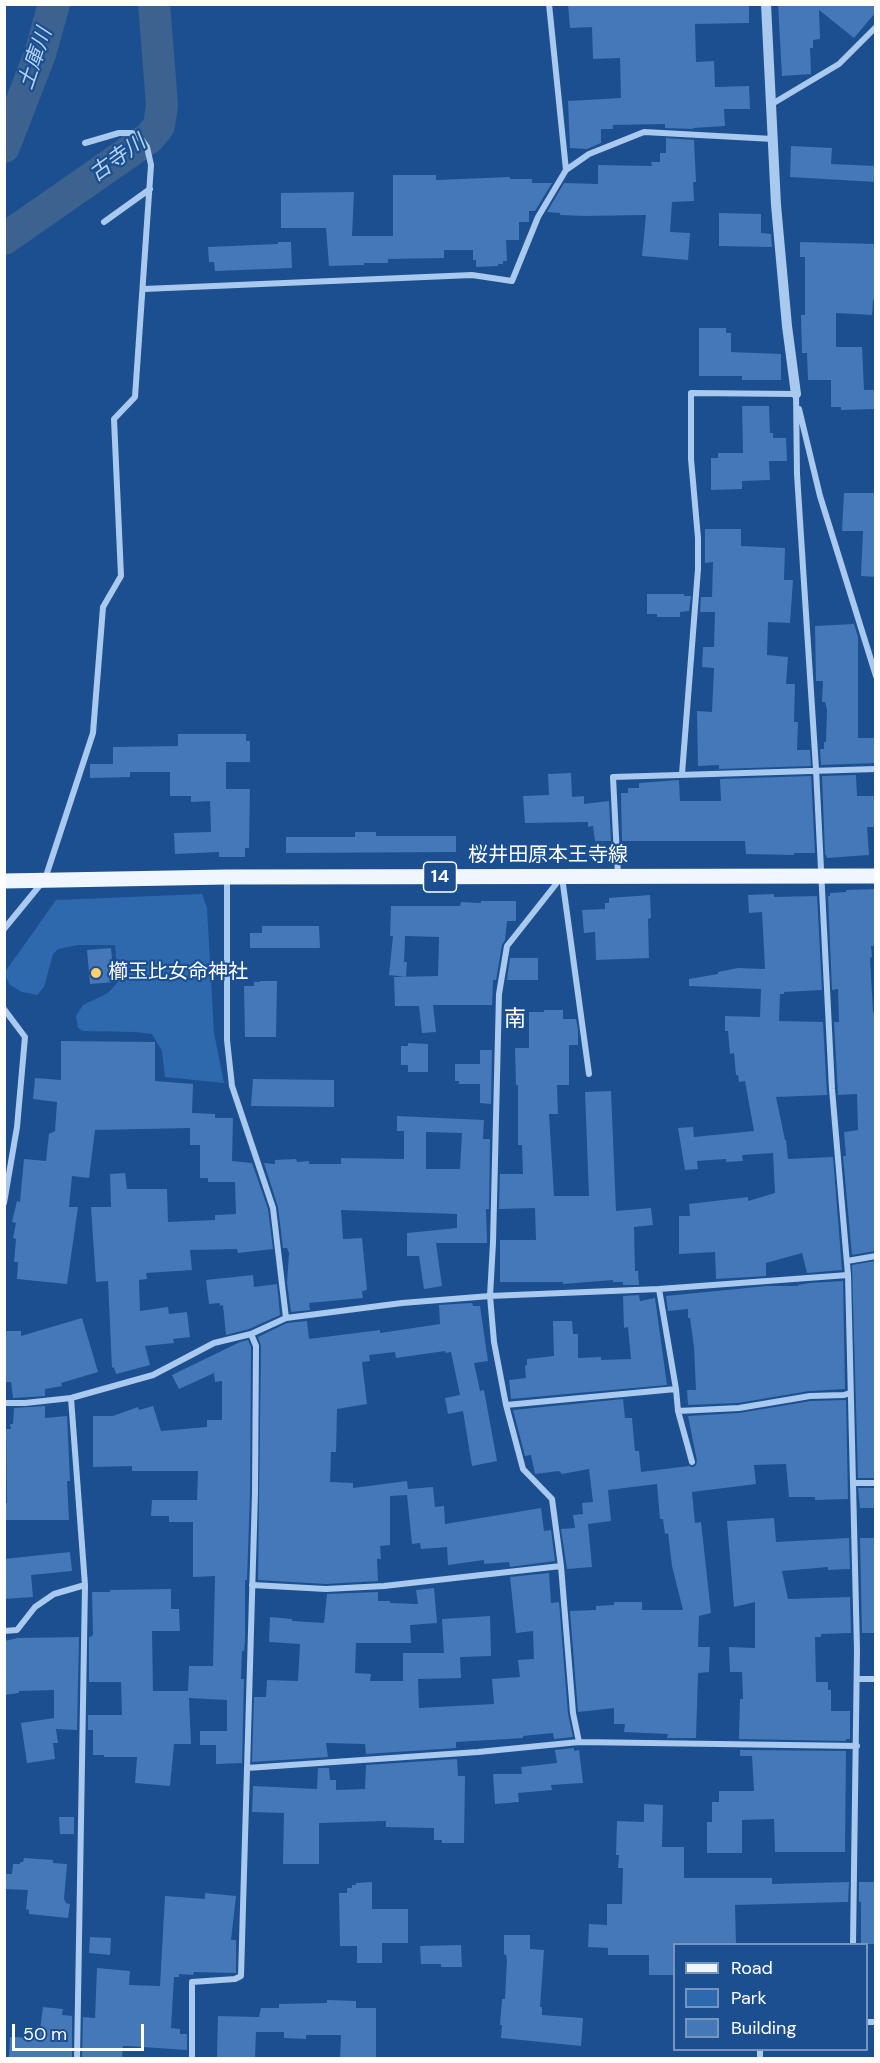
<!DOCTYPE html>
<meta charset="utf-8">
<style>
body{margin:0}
#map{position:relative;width:880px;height:2063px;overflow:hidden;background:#1b4f8f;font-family:"DM Sans",sans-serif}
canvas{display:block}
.frame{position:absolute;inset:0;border:6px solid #fff;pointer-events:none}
.legend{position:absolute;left:673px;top:1943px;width:195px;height:108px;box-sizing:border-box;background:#1b4f8f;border:2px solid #7695bc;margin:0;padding:8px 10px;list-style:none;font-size:18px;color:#fff}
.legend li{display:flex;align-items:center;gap:12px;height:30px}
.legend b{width:30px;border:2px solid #7695bc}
.scale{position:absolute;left:12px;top:2024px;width:132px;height:27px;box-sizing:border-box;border:3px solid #fff;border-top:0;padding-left:8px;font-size:18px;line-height:21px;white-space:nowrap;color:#fff;-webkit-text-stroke:4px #1b4f8f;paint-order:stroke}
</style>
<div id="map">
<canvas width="880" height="2063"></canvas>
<div class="frame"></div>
<ul class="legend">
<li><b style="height:8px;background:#f0f6ff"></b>Road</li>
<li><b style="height:16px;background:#2e69ad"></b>Park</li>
<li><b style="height:16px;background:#4478b7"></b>Building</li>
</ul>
<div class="scale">50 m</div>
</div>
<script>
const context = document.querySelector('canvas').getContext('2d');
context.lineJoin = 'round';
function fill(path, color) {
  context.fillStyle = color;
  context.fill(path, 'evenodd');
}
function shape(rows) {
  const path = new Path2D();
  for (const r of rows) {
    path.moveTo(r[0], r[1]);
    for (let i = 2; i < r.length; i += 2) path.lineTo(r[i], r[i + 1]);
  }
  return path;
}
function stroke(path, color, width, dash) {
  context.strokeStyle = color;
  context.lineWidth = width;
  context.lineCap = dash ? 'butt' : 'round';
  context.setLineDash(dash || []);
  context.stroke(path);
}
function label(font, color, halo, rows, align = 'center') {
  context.font = font + ' "DM Sans","Noto Sans JP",sans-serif';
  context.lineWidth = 4.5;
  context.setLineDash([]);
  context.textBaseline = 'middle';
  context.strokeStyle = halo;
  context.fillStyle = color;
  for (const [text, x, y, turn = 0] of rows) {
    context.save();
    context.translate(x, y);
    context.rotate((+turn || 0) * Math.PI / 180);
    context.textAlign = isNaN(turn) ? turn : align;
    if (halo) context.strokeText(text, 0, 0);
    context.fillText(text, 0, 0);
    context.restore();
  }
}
const green = shape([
 [202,894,207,908,214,1033,224,1083,165,1077,162,1051,152,1034,136,1032,83,1031,78,1028,76,1016,83,1005,108,993,118,982,115,945,78,945,58,949,53,954,44,987,37,995,22,992,10,985,5,975,5,972,56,900]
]);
const river = shape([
 [4,147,40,54,54,4],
 [4,239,149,138,159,126,162,105,154,4]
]);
const building = shape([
 [568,4,749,4,749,23,695,24,696,62,714,61,715,87,749,86,750,109,724,109,725,126,693,128,694,129,665,128,665,124,613,125,613,129,601,129,601,143,587,149,570,148,568,101,621,98,620,58,593,59,592,27,570,28],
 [778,4,876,4,876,12,854,38,819,10,820,39,813,40,813,48,810,48,811,74,782,76],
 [666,138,694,140,696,182,693,182,694,201,672,202,670,232,690,233,688,260,642,256,646,215,585,216,560,215,560,213,547,212,564,183,598,184,598,165,652,166,651,162,660,162,660,153,666,153],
 [791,146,832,148,831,164,876,166,876,182,790,177],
 [393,175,436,175,436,180,510,177,510,179,532,179,532,183,552,183,535,211,529,211,529,222,519,222,519,240,506,240,507,261,503,261,503,264,498,264,498,266,476,267,476,260,473,260,473,250,444,250,444,258,388,259,388,263,364,263,364,265,329,266,326,228,281,228,281,193,354,192,352,236,393,236],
 [719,213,761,214,761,233,771,234,772,247,719,246],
 [278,242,291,242,292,268,215,271,214,262,209,262,208,247,278,244],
 [800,242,876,244,876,300,873,300,872,315,836,313,836,347,862,347,864,390,876,390,876,409,841,410,841,407,831,407,831,380,808,380,807,353,802,353,801,315,805,315,805,257,800,257],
 [699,328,726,328,726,333,731,333,731,352,781,354,781,380,742,380,742,376,699,376],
 [742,406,769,406,770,433,773,433,773,438,786,438,787,461,769,461,770,480,742,481,742,489,711,490,711,458,718,458,718,453,743,453],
 [844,493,876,493,876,577,861,576,863,531,842,531],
 [705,529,741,529,741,546,785,548,784,580,793,580,790,623,768,622,767,655,788,657,786,684,795,684,794,722,798,722,797,750,810,750,811,766,719,769,719,765,698,766,697,711,712,712,714,668,702,667,703,647,714,647,715,612,700,612,701,597,712,597,713,562,705,563],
 [647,594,684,594,684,596,691,596,689,611,680,612,680,617,657,617,657,614,647,614],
 [854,624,858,637,858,738,876,738,876,763,821,765,820,749,824,749,824,742,826,742,827,710,825,702,822,702,823,681,816,681,815,626],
 [178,734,246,734,246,741,250,741,250,762,226,762,226,789,250,789,249,848,245,848,245,857,219,857,219,852,175,854,174,833,211,832,210,801,191,802,191,796,170,796,170,772,130,772,130,777,90,778,90,764,113,764,113,747,178,746],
 [571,773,572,797,584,796,584,804,609,801,611,841,595,841,593,826,588,827,588,822,525,823,523,796,549,795,548,774],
 [856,775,857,796,876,796,876,827,867,827,869,855,827,858,825,853,822,776],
 [811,776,815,853,794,853,794,855,746,854,745,841,622,841,621,793,628,793,628,788,639,788,639,783,679,780,680,801,721,801,720,779],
 [355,832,376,832,376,836,456,836,456,852,286,853,286,837,355,837],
 [876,889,876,946,871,946,872,957,870,958,873,1012,876,1012,876,1241,874,1241,875,1251,852,1255,843,1156,846,1156,844,1132,858,1130,857,1094,838,1095,834,1022,839,1022,838,989,832,990,828,896,830,896,830,893,846,892,846,890],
 [774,894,774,897,817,896,822,990,784,992,784,994,780,994,779,1021,823,1022,827,1095,776,1097,785,1140,786,1140,788,1159,833,1157,842,1270,807,1273,802,1253,766,1263,766,1276,716,1279,715,1252,679,1254,679,1216,690,1216,689,1204,748,1197,748,1201,775,1193,773,1153,742,1155,743,1161,726,1162,726,1159,697,1161,698,1169,685,1170,678,1128,693,1127,694,1137,754,1131,745,1081,739,1082,738,1075,736,1075,734,1053,730,1054,728,1031,725,1031,725,1016,760,1017,761,989,689,986,689,979,718,974,718,972,738,968,765,969,762,912,749,913,748,895],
 [650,895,651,918,648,919,649,958,596,960,595,932,584,933,582,910,605,909,605,903,609,903,609,898],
 [481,901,516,901,516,921,507,921,505,940,502,945,496,980,493,980,492,1005,433,1005,436,1032,422,1033,419,1006,395,1006,394,977,438,976,439,937,405,936,404,962,407,962,406,977,389,975,393,936,390,936,391,906,460,906,461,902,481,903],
 [262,926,319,926,320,948,250,948,250,933,262,933],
 [111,948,114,982,90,984,87,950],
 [510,958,538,958,538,980,507,980],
 [260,981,277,981,276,1037,245,1037,244,986,254,986,254,982,260,982],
 [544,1010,563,1010,563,1019,576,1019,578,1030,578,1045,569,1045,569,1085,557,1085,558,1114,549,1114,554,1196,589,1196,585,1092,611,1091,616,1211,651,1208,653,1225,634,1227,635,1271,638,1271,639,1285,623,1285,623,1282,613,1282,613,1280,563,1284,563,1282,500,1282,500,1240,536,1240,535,1208,499,1209,500,1174,523,1174,522,1145,518,1145,518,1085,516,1085,515,1048,529,1048,529,1012,544,1012],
 [61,1041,155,1042,155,1081,193,1084,192,1113,215,1114,215,1118,233,1118,232,1161,252,1163,268,1209,273,1249,238,1253,237,1249,190,1250,192,1270,146,1273,147,1279,139,1280,140,1311,168,1307,169,1314,187,1312,190,1337,173,1339,174,1343,145,1346,150,1365,116,1374,114,1367,112,1368,108,1281,96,1282,91,1207,111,1207,110,1174,125,1173,127,1189,167,1189,168,1222,215,1220,215,1215,236,1214,235,1182,208,1182,208,1178,200,1178,200,1145,190,1145,190,1128,95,1130,89,1178,72,1176,69,1207,78,1207,67,1284,17,1279,18,1262,14,1262,16,1239,13,1238,16,1223,12,1222,17,1201,20,1202,24,1159,46,1161,49,1134,55,1131,57,1102,33,1099,35,1078,61,1080],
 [408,1043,428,1044,428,1072,408,1072,408,1065,401,1065,401,1046,408,1046],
 [480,1050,492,1050,491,1104,480,1103,480,1084,459,1084,459,1081,455,1081,455,1064,480,1064],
 [253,1079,334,1080,334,1107,251,1106],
 [397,1116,484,1120,483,1139,490,1139,489,1209,486,1209,487,1243,436,1243,442,1286,424,1289,419,1256,407,1256,407,1233,457,1228,457,1214,341,1210,343,1239,362,1238,367,1290,362,1291,363,1298,309,1303,310,1310,291,1312,287,1283,289,1253,287,1248,283,1248,278,1207,264,1163,275,1164,275,1160,296,1159,297,1162,309,1161,309,1164,341,1164,341,1158,404,1159,404,1131,397,1131],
 [426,1132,462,1133,460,1169,426,1169],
 [875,1261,876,1478,858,1478,852,1265],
 [253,1275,254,1287,277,1284,280,1315,249,1329,226,1335,223,1305,220,1306,220,1303,209,1304,206,1280],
 [843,1281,845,1389,809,1391,738,1403,688,1405,687,1390,696,1390,694,1347,690,1318,688,1318,688,1309,668,1311,666,1296,767,1286,798,1286,798,1285,810,1283],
 [639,1295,640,1301,655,1298,667,1385,511,1399,509,1380,526,1378,525,1366,527,1365,527,1359,554,1356,553,1321,572,1321,573,1334,578,1334,578,1358,601,1357,601,1360,631,1359,628,1327,624,1328,623,1296],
 [472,1303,473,1306,480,1306,488,1361,474,1363,480,1391,484,1390,497,1461,472,1466,463,1411,448,1414,445,1398,460,1395,451,1352,446,1353,445,1351,396,1358,395,1352,369,1355,370,1361,362,1362,367,1404,337,1409,336,1452,331,1452,330,1482,353,1483,353,1488,407,1481,408,1489,433,1487,435,1507,444,1506,445,1524,541,1508,544,1531,551,1530,555,1561,510,1567,509,1562,484,1564,484,1560,448,1565,447,1547,421,1549,420,1543,412,1544,407,1495,390,1496,390,1545,380,1546,381,1559,377,1559,378,1581,326,1584,258,1580,261,1346,258,1337,287,1323,307,1321,309,1339,380,1330,380,1333,440,1324,439,1305],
 [82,1318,98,1372,61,1383,62,1386,45,1389,45,1396,13,1398,11,1382,4,1382,4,1331,21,1331,21,1336],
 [248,1340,251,1347,250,1493,247,1580,245,1580,245,1640,244,1651,242,1651,241,1679,244,1679,242,1763,216,1764,216,1745,200,1745,200,1731,227,1731,227,1700,189,1698,191,1744,174,1744,170,1786,135,1783,137,1757,104,1757,104,1755,93,1755,93,1730,88,1730,88,1715,122,1715,121,1682,89,1682,89,1637,92,1636,93,1634,92,1592,110,1592,110,1590,171,1589,171,1609,179,1609,180,1631,152,1631,153,1691,188,1691,189,1666,213,1666,215,1576,193,1577,193,1522,169,1522,169,1516,151,1516,152,1500,197,1500,198,1471,132,1471,132,1466,93,1467,93,1416,113,1416,138,1407,139,1410,153,1406,161,1431,207,1427,207,1420,222,1420,222,1381,215,1382,214,1373,179,1389,172,1375,240,1342],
 [623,1399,625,1418,632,1418,635,1451,639,1451,641,1472,689,1466,693,1467,696,1465,697,1461,688,1416,739,1413,811,1401,846,1400,848,1499,815,1500,815,1497,789,1497,786,1464,754,1465,756,1484,692,1492,695,1523,701,1522,711,1613,699,1616,698,1647,710,1647,709,1672,698,1673,696,1738,667,1738,668,1734,624,1732,625,1724,614,1724,614,1708,578,1712,570,1611,596,1610,596,1606,614,1605,614,1602,642,1602,642,1610,683,1610,672,1566,668,1533,665,1534,663,1519,660,1519,657,1484,608,1490,611,1521,588,1524,592,1567,567,1569,561,1529,575,1528,573,1515,583,1514,582,1503,593,1502,589,1469,562,1474,559,1471,535,1474,531,1455,525,1456,513,1410],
 [45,1406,45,1418,67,1416,70,1481,67,1481,69,1520,4,1520,4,1503,7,1503,6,1429,11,1429,10,1424,13,1424,14,1408],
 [858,1488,876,1488,876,1508,860,1508],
 [774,1518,776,1542,849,1538,850,1569,828,1570,828,1567,782,1571,788,1599,850,1597,851,1633,821,1634,821,1637,815,1637,816,1682,828,1682,828,1690,831,1690,831,1711,850,1711,850,1739,846,1739,846,1741,739,1739,740,1699,743,1699,742,1672,730,1672,729,1647,755,1648,755,1602,734,1607,727,1521],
 [860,1538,876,1538,876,1633,862,1633],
 [70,1552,72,1571,31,1575,33,1597,4,1599,4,1559],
 [549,1573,551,1603,559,1602,568,1714,573,1737,554,1739,553,1733,523,1736,523,1738,456,1742,456,1748,366,1754,365,1744,326,1743,328,1757,252,1762,254,1697,266,1697,267,1680,298,1681,300,1644,269,1642,270,1617,292,1619,292,1621,324,1623,327,1594,378,1592,378,1601,390,1601,390,1603,418,1604,416,1590,434,1588,437,1623,410,1625,411,1643,356,1643,355,1673,371,1674,370,1681,403,1681,403,1653,444,1653,442,1619,490,1616,491,1656,460,1657,461,1678,418,1679,419,1708,494,1704,492,1679,520,1677,518,1660,534,1659,533,1631,516,1633,510,1577],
 [79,1637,77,1730,56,1729,58,1743,53,1743,55,1759,27,1763,21,1723,54,1718,54,1690,19,1691,19,1693,4,1695,4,1641,18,1638],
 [574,1748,574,1751,579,1750,583,1783,551,1785,552,1790,518,1793,519,1802,495,1804,493,1774,522,1774,521,1767,557,1763,555,1750],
 [740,1750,846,1751,845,1852,775,1852,774,1819,742,1820,742,1853,707,1853,707,1822,712,1822,712,1802,719,1802,719,1791,754,1791,752,1756,740,1756],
 [457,1759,458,1776,465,1776,464,1843,442,1843,442,1840,434,1840,434,1828,386,1827,386,1821,319,1823,319,1864,283,1864,284,1813,252,1812,253,1786,317,1789,318,1768,329,1768,330,1780,336,1780,336,1790,365,1789,366,1765],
 [644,1804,663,1805,662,1847,684,1847,684,1878,772,1878,772,1884,849,1882,848,1902,735,1905,736,1944,675,1944,675,1975,649,1975,649,1955,608,1955,608,1948,588,1947,589,1924,607,1925,607,1904,622,1904,623,1868,618,1868,619,1855,616,1855,617,1821,644,1822],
 [59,1817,74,1817,74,1834,60,1834],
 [24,1858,53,1860,53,1863,67,1864,64,1899,66,1903,70,1904,68,1918,29,1914,29,1910,26,1909,28,1890,5,1889,6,1874,12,1874,13,1864,20,1864,20,1862,23,1862],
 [372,1882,372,1909,408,1909,408,1943,382,1943,382,1963,357,1963,357,1946,340,1946,339,1893,347,1893,347,1888,352,1888,352,1885,356,1885,356,1883],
 [859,1882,876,1882,876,1944,861,1944,861,1902,859,1902],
 [205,1893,236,1896,231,1940,236,1940,236,1973,194,1972,193,1975,179,1974,179,1977,174,1977,171,2028,180,2029,180,2034,187,2034,187,2050,127,2046,123,2046,122,2058,82,2058,83,2017,95,2018,97,1968,130,1971,129,1985,160,1986,165,1896,205,1899],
 [504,1935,530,1935,530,1949,544,1950,540,2007,542,2007,542,2015,583,2018,581,2046,501,2038,502,2025,500,2025,502,1999,505,1999,507,1960,506,1955,504,1954],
 [90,1937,111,1938,110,1955,89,1953],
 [461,1945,462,1967,441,1967,441,1964,421,1964,420,1946],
 [327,2000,356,2001,356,2008,376,2008,376,2058,340,2058,341,2035,306,2035,306,2039,284,2038,284,2032,256,2032,255,2058,217,2058,218,2016,259,2017,261,2008,279,2008,279,2004,327,2003],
 [43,2007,63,2009,62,2015,72,2016,72,2058,9,2058,10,2037,39,2038]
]);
const minor = shape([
 [549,4,566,170],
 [772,104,839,64,876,27],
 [104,222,150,189],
 [144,289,472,275,512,281,538,217,566,170,589,154,644,132,773,139],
 [796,394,797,474,816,769,832,1089,848,1275,857,1650,853,1944],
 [799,409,820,496,876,676],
 [682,774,698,569,698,538,691,459,691,393,796,394],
 [618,876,613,777,876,769],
 [227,877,227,1040,232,1086,273,1208,286,1318],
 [562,877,589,1074],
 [560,879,507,946,499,994,493,1243,490,1296,494,1342,506,1405,523,1469,552,1499,561,1566,573,1713,579,1742],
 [4,929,45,879,93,733,103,607,121,576,114,419,135,397,151,165,147,147,142,140,132,133,119,133,85,143],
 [4,1009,25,1037,17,1127,4,1203],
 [847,1261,876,1256],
 [676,1389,678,1411,692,1462],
 [71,1398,85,1585,77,2058],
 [4,1403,25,1403,71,1398,153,1375,214,1343,251,1334,286,1318,402,1303,490,1296,659,1289,848,1275],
 [506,1405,676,1389,659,1289],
 [678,1411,739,1408,810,1396,844,1395,850,1393],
 [853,1483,876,1483],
 [252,1585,326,1589,384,1586,561,1566],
 [4,1631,17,1630,35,1607,54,1594,85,1585],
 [857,1679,876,1679],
 [247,1768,478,1752,579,1742,857,1746],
 [866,2022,876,2022],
 [192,2058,192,1982,235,1979,241,1976,255,1493,256,1346,251,1334],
 [760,2058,760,2050]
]);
const tertiary = shape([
 [766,4,776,205,787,326,796,394]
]);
const primary = shape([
 [4,881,227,877,876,876]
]);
const markers = [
 [96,973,6,"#ffd166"]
];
const shields = [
 [440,877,33]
];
const shieldNames = [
 ["14",440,877]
];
const streetNames = [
 ["桜井田原本王寺線",548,856]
];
const poiNames = [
 ["櫛玉比女命神社",108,973]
];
const waterNames = [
 ["土庫川",36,59,-71],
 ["古寺川",118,159,-36]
];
const quarterNames = [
 ["南",515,1020]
];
fill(green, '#2e69ad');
stroke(river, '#3c6290', 32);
fill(building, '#4478b7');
stroke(minor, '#a9c9ee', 6);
stroke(tertiary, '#a9c9ee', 10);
stroke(primary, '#f0f6ff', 15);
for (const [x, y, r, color] of markers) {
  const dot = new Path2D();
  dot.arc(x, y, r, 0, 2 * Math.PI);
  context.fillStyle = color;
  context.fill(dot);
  stroke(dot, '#1b4f8f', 2);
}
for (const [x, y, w] of shields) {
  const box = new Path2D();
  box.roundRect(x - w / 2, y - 15, w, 30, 4.5);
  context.fillStyle = '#1b4f8f';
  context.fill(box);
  stroke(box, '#fff', 1.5);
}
label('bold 18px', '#fff', null, shieldNames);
label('20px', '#fff', '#1b4f8f', streetNames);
label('20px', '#fff', '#1b4f8f', poiNames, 'left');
label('italic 21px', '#b5d3f5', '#1b4f8f', waterNames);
label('22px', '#fff', '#1b4f8f', quarterNames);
</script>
